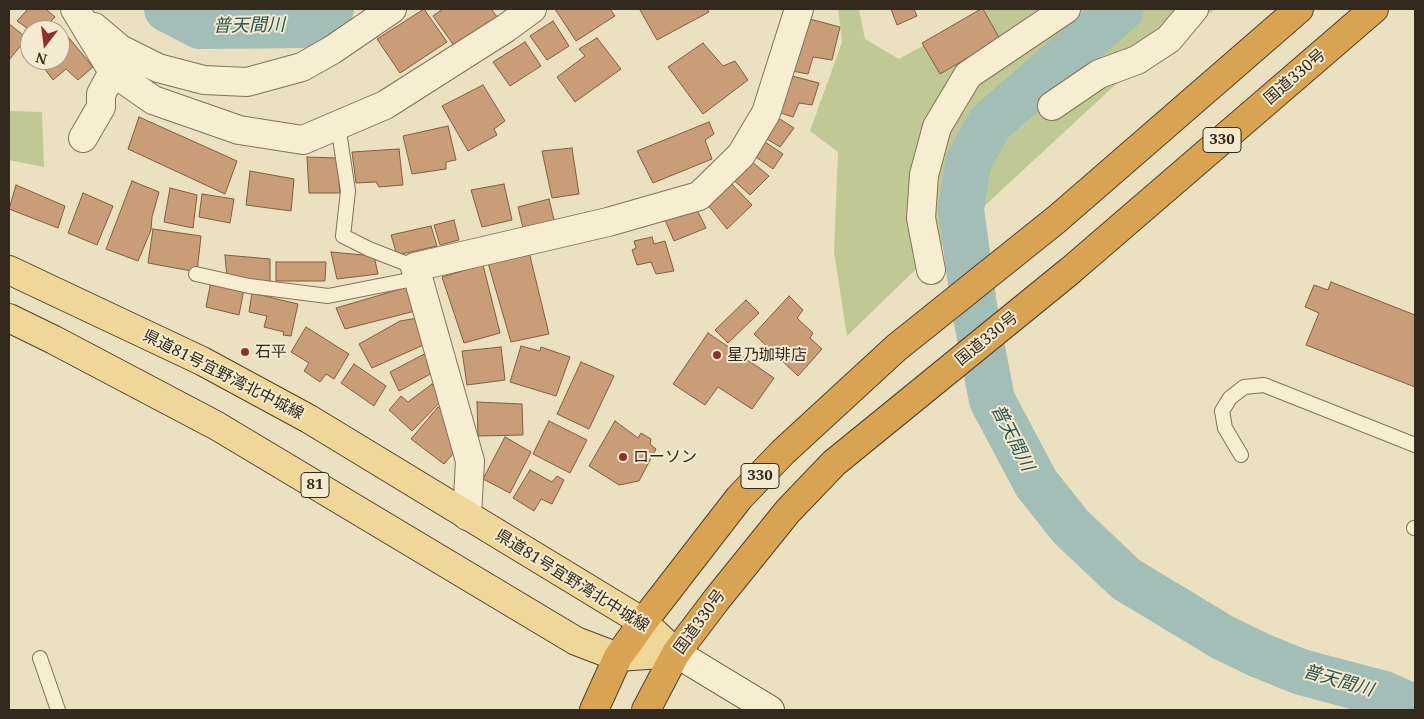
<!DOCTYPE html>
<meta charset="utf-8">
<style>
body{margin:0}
#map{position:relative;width:1424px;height:719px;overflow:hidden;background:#ebe0c0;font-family:"Noto Serif",serif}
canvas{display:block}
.frame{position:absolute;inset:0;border:10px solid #34291d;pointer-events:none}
.north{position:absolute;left:20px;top:20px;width:50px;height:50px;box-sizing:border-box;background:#f3eacf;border:1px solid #a79d88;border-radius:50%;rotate:195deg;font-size:14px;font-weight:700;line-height:20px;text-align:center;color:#34291d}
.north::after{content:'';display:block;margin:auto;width:18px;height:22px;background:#8f302c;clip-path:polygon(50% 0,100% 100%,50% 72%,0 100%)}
</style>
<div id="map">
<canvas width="1424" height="719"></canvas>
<div class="frame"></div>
<div class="north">N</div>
</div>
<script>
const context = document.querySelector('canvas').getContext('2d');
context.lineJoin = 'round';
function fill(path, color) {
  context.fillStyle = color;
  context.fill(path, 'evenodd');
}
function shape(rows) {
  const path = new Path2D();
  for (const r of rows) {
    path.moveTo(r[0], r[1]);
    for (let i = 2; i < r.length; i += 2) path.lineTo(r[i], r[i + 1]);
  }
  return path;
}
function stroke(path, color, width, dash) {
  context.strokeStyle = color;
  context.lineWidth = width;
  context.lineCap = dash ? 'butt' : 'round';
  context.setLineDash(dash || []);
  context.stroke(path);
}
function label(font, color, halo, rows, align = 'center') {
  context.font = font + ' "Noto Serif","Noto Sans JP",serif';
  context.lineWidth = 4;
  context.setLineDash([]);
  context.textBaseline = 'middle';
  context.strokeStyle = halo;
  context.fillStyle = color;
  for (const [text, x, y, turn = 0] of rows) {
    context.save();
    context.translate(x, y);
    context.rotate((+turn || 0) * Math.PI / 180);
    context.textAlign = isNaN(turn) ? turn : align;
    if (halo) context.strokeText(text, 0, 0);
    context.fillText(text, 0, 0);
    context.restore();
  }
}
const green = shape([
 [838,9,859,9,865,39,899,59,988,9,1215,9,1114,86,913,272,847,336,834,252,838,152,810,131,842,42],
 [9,111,42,112,44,167,9,160]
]);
const river = shape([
 [167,9,200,26,304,25,331,9],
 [1121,9,990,123,968,163,961,209,974,306,992,400,1036,483,1071,527,1126,579,1222,637,1259,655,1301,672,1384,694,1415,708]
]);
const building = shape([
 [28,9,46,9,55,17,42,30,30,30,17,21,28,9],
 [424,9,447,42,400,73,377,39,424,9],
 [443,9,491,9,498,18,455,47,433,16,443,9],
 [555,9,610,9,615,16,576,41,555,9],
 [642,9,707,9,709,12,657,40,640,10,642,9],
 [891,9,914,9,917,16,897,25,891,9],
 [981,9,983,9,1000,39,940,74,922,43,981,9],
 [802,17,840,27,832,60,813,57,808,74,787,70,802,17],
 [553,21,569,46,547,60,530,36,553,21],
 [9,24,27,38,9,60,9,24],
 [59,26,93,67,78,80,66,69,53,80,38,60,60,60,60,30,55,30,59,26],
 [597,38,621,69,575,102,557,77,585,56,579,49,597,38],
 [525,42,541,66,510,86,493,62,525,42],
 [703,43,723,66,735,61,748,80,703,114,668,67,703,43],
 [785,74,819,83,812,105,799,103,793,117,772,110,785,74],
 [483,85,505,121,494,129,497,135,468,151,442,106,483,85],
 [772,114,794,128,780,147,759,134,772,114],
 [139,117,237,161,225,194,128,149,139,117],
 [709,122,714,134,705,140,712,159,653,183,637,151,709,122],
 [448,126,456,160,446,162,446,169,412,174,403,136,448,126],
 [759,138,783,154,773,169,749,152,759,138],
 [572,148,579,194,552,198,542,151,572,148],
 [399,149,403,185,379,187,376,182,356,183,352,152,399,149],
 [307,157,337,158,340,193,309,193,307,157],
 [746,157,769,176,750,195,728,175,746,157],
 [250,171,294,179,291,211,246,205,250,171],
 [727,179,752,205,727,229,704,200,727,179],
 [132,181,159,192,152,217,151,230,138,261,106,249,132,181],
 [504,184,512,220,482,227,471,190,504,184],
 [16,185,65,206,58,228,9,209,16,185],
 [170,188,197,195,193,228,164,222,170,188],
 [83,193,113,206,97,245,68,233,83,193],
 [202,194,234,199,230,223,199,217,202,194],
 [549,199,554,220,523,228,518,207,549,199],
 [693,202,706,228,674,241,663,215,693,202],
 [454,220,459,240,440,245,434,225,454,220],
 [431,226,437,246,397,255,391,235,431,226],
 [153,229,201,236,197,272,148,263,153,229],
 [652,237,654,244,665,241,674,271,656,274,651,262,637,265,632,250,636,248,634,241,652,237],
 [331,252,374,256,378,274,337,279,331,252],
 [529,252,549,334,511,342,488,263,529,252],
 [225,255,270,259,270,282,227,278,225,255],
 [276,262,326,262,325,281,276,281,276,262],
 [483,265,500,333,464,343,442,277,483,265],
 [211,281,244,289,239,315,206,307,211,281],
 [1331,282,1415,315,1415,387,1306,345,1319,313,1305,307,1314,285,1328,290,1331,282],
 [411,286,419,310,345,329,336,308,411,286],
 [252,293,298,304,291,336,283,335,284,332,264,327,267,316,249,312,252,293],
 [789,296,803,310,797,318,813,333,810,338,822,349,798,376,754,334,789,296],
 [746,300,759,313,728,343,715,330,746,300],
 [424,317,430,342,372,368,359,344,400,321,424,317],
 [306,327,349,354,334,379,326,374,320,382,304,371,309,363,291,352,306,327],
 [708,333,774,378,752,409,718,387,705,405,673,384,708,333],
 [521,346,540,351,541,347,570,357,556,396,510,382,521,346],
 [501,347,505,380,467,385,462,351,501,347],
 [430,351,438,370,399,391,390,372,430,351],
 [581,362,614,376,589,429,557,414,581,362],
 [354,364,386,386,374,406,341,383,354,364],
 [432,384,444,398,412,431,389,410,401,396,408,402,432,384],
 [477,402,522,404,523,435,478,436,477,402],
 [438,407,452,417,459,447,444,464,411,439,438,407],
 [549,421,587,440,570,473,533,454,549,421],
 [615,421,638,438,641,433,651,439,650,444,656,449,639,481,619,485,589,466,615,421],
 [505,437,531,452,510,493,483,479,505,437],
 [530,470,552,482,557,476,564,480,552,504,541,499,534,511,513,498,530,470]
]);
const lane = shape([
 [338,125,348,191,343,236,369,249,415,267],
 [196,274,249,286,328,296,419,278],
 [1241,455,1225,428,1222,411,1230,398,1244,387,1264,385,1415,445],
 [1414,528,1415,528],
 [40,658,58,710]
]);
const street = shape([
 [75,9,113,72,153,100,239,130,303,140,385,105,506,28,532,9],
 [94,27,120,49,158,68,204,80,247,82,302,67,332,50,392,9],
 [1052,106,1099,74,1137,60,1169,39,1194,9],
 [83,138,101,107,101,94,113,72],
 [931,270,921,218,924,175,937,127,968,75,1066,9],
 [467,516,470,461,415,267,608,222,699,196,741,155,766,113,799,9]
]);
const secondary = shape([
 [676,653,770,710]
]);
const primary = shape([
 [9,270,202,361,309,419,643,622,676,653],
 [9,318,54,340,217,426,576,641,618,657,676,653]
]);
const highway = shape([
 [594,710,618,657,643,622,739,498,783,452,896,348,1057,219,1299,9],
 [646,710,676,653,717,599,788,511,834,463,1071,270,1374,9]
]);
const markers = [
 [245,352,5,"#8f302c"],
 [717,355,5,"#8f302c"],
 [623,457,5,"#8f302c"]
];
const shields = [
 [1222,140,38],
 [760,476,38],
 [315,485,28]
];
const shieldNames = [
 ["330",1222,140],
 ["330",760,476],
 ["81",315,485]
];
const streetNames = [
 ["国道330号",1295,77,-41],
 ["国道330号",987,339,-39],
 ["県道81号宜野湾北中城線",223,375,27],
 ["県道81号宜野湾北中城線",572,581,32],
 ["国道330号",700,622,-54]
];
const poiNames = [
 ["石平",255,352],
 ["星乃珈琲店",727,355],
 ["ローソン",633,457]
];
const waterNames = [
 ["普天間川",249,26,-1],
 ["普天間川",1012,438,63],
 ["普天間川",1338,681,16]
];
fill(green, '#c0c995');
stroke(river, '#a3beb7', 46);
fill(building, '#c89d77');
stroke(building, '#815d40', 1);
stroke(lane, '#837159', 16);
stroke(street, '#837159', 30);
stroke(secondary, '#65533c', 30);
stroke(primary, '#51402d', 30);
stroke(highway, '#51402d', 30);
stroke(lane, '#f7eed2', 14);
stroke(street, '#f7eed2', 28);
stroke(secondary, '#f7eed2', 28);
stroke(primary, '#eed798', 28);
stroke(highway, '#d8a453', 28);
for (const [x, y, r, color] of markers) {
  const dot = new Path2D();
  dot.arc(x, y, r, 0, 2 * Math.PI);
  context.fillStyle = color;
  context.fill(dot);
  stroke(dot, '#f3eacf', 2);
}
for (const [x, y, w] of shields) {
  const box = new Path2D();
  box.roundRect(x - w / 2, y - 12.5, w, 25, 4);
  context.fillStyle = '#f3eacf';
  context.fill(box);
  stroke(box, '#34291d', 1);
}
label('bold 15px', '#34291d', null, shieldNames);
label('16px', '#34291d', '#f3eacf', streetNames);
label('16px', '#34291d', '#f3eacf', poiNames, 'left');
label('italic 18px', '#2c5352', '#f3eacf', waterNames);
</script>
